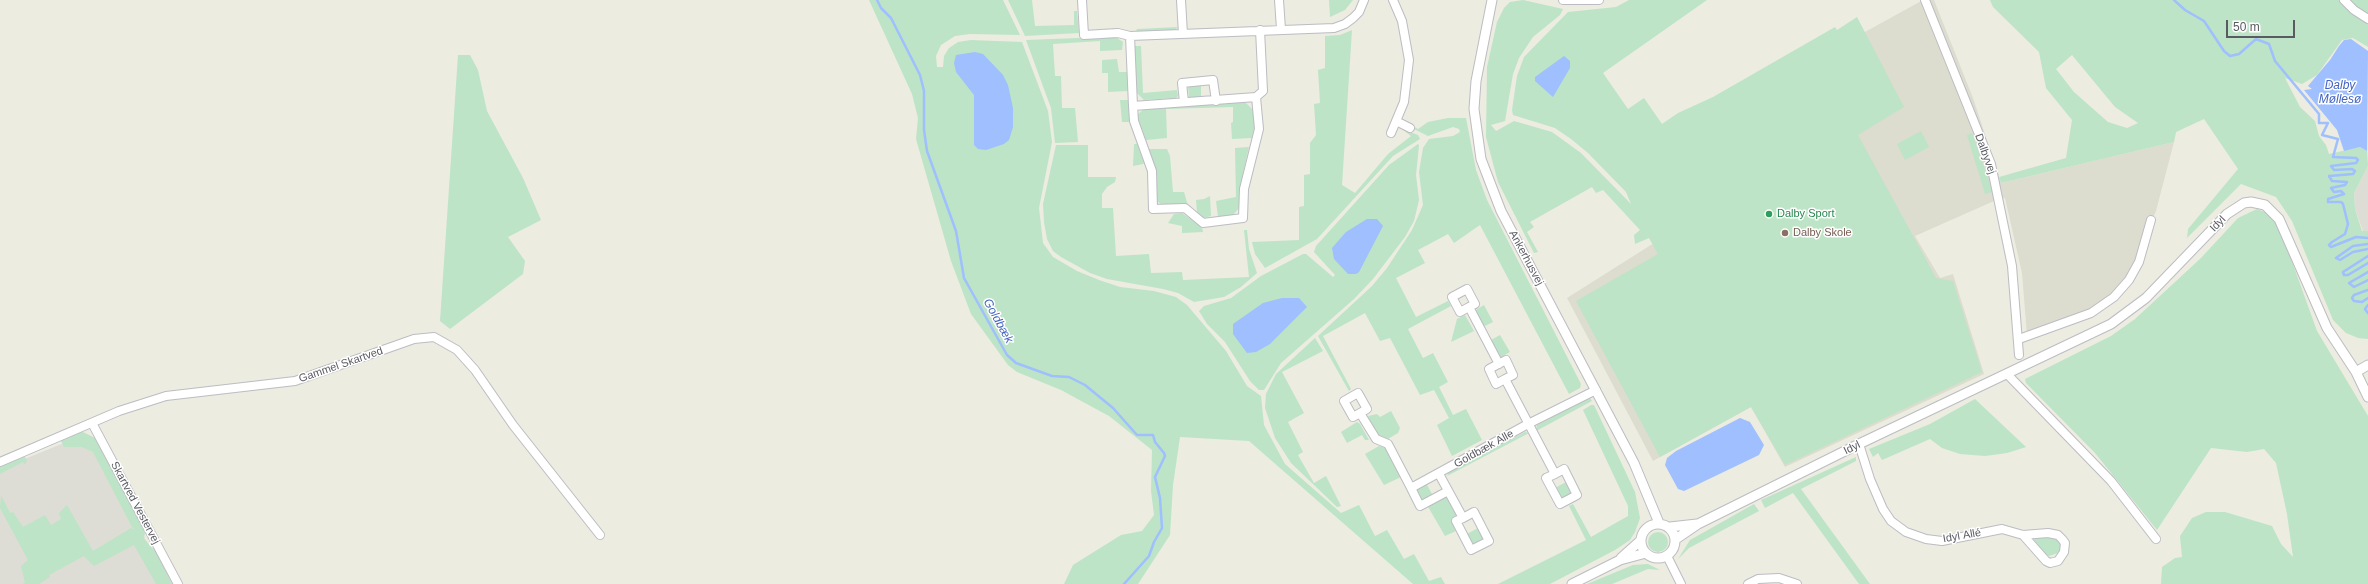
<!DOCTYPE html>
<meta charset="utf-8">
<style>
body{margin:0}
#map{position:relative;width:2368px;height:584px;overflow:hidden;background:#ecece1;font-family:Arial,sans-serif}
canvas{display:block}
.scale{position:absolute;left:2226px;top:20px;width:69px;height:18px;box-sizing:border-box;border:2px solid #5a5b62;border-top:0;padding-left:5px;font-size:12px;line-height:14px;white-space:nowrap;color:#5a5b62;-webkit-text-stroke:3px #fff;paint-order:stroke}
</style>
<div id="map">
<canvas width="2368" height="584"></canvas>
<div class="scale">50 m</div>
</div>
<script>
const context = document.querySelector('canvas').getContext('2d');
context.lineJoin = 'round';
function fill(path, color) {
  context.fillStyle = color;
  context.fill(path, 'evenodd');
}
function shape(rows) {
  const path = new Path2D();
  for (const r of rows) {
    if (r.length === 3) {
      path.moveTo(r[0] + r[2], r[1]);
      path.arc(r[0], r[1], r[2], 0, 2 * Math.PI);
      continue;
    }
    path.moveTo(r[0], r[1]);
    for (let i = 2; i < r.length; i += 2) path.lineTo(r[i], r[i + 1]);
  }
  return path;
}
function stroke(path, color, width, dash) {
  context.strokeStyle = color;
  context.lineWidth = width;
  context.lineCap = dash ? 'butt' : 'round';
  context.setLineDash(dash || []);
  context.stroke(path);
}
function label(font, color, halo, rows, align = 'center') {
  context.font = font + ' Arial,sans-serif';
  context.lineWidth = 3;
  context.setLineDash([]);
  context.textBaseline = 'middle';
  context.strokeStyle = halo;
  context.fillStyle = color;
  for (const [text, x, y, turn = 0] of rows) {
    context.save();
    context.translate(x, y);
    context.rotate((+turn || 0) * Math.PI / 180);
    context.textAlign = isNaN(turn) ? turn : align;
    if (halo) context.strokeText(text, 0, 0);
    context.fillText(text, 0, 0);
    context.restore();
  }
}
const industrial = shape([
 [2368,166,2368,231,2363,231,2355,209,2354,193],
 [81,436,91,440,170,584,0,584,0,469]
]);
const education = shape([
 [1923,0,1934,0,1973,98,2001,183,2174,142,2156,211,2126,282,2091,311,2027,335,2022,273,2005,198,1994,201,1915,236,1940,278,1953,274,1984,374,1785,467,1751,407,1653,461,1567,298,1654,243,1865,32]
]);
const green = shape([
 [869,0,1003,0,1020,35,970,34,955,36,941,45,936,56,937,67,943,67,944,56,949,48,958,42,971,40,1022,42,1048,111,1052,142,1039,208,1043,243,1053,257,1077,271,1099,280,1120,287,1154,291,1176,297,1187,305,1226,351,1247,386,1261,396,1264,425,1285,464,1341,513,1359,505,1375,536,1387,530,1404,559,1414,554,1429,581,1441,577,1445,584,1413,584,1249,441,1180,437,1173,485,1170,535,1138,584,1064,584,1073,565,1121,535,1142,531,1154,515,1151,491,1152,450,1109,416,1061,390,1017,372,1008,365,971,314,951,261,916,139,918,118,912,94],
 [1008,0,1032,0,1035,26,1074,25,1074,11,1077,11,1079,33,1025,36],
 [1329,0,1353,0,1345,10,1330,17],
 [1523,0,1563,9,1560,15,1533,37,1519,58,1513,74,1505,121,1491,125,1496,131,1514,121,1552,132,1581,153,1631,204,1626,192,1588,153,1571,139,1555,128,1513,115,1512,110,1517,76,1524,57,1568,12,1616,7,1629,0,1707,0,1603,73,1628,109,1644,98,1662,124,1678,113,1713,97,1835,27,1837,30,1857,17,1904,107,1858,135,1936,278,1953,281,1982,372,1785,465,1751,407,1660,457,1576,301,1658,254,1649,238,1635,244,1634,235,1640,230,1603,190,1596,193,1592,187,1530,222,1534,227,1527,232,1538,252,1534,253,1498,182,1486,137,1487,67,1497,22,1504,8,1510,2],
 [1990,0,2368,0,2368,47,2353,38,2342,40,2317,75,2302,84,2285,78,2300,107,2315,121,2319,136,2326,145,2329,154,2360,147,2367,151,2368,166,2354,193,2355,209,2362,231,2368,231,2368,339,2358,338,2346,333,2333,320,2292,221,2276,197,2241,184,2187,238,2188,229,2238,169,2204,119,2176,132,2174,142,2001,183,1999,177,2066,158,2072,120,2046,88,2039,52,1993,7],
 [2072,55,2115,107,2138,123,2127,128,2108,122,2074,92,2056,69],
 [1178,27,1174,31,1137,33,1136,31,1137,29],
 [1352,30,1342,185,1355,193,1388,154,1411,136,1402,129,1418,135,1420,139,1393,156,1317,239,1265,268,1255,254,1252,242,1299,240,1299,207,1304,206,1304,175,1310,174,1310,143,1316,135,1314,104,1320,103,1318,70,1325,68,1325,36,1340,35],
 [1078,38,1117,38,1123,42,1122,50,1100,51,1100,41,1053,44,1055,76,1061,76,1062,108,1075,108,1078,142,1055,143,1051,108,1026,40],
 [1134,46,1141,46,1143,93,1177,90,1178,96,1176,98,1144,100,1137,93],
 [458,55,470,55,478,70,487,111,523,178,541,220,508,237,525,261,523,274,450,329,440,321],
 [1117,59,1119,72,1127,72,1128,91,1108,92,1108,73,1102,73,1102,60],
 [1188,85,1201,85,1201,98,1189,98],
 [1120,100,1129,100,1130,122,1122,122],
 [1245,102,1254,111,1254,129,1252,138,1232,139,1231,123,1233,122,1233,107,1166,109,1167,138,1146,140,1137,115,1145,108],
 [1448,118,1466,118,1476,170,1487,200,1581,384,1580,388,1569,394,1480,225,1454,243,1448,234,1418,250,1425,263,1396,278,1416,317,1448,301,1451,306,1408,329,1423,358,1433,353,1448,382,1439,387,1453,415,1466,409,1482,440,1452,456,1437,425,1449,418,1434,390,1420,395,1390,338,1380,341,1365,313,1323,336,1351,389,1349,391,1318,336,1372,286,1387,268,1412,230,1423,205,1419,172,1423,148,1429,139,1453,136,1460,132,1459,129,1453,127,1428,136,1412,128,1413,126,1418,129,1428,122],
 [1921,131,1929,147,1905,160,1897,144],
 [1972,133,1987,175,1992,192,1985,194,1967,135],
 [1134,144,1137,144,1144,163,1143,164,1133,166],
 [1418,144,1419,145,1416,175,1419,200,1414,221,1405,237,1373,279,1354,299,1281,363,1264,390,1259,390,1250,381,1225,342,1207,324,1199,311,1204,306,1231,298,1261,276,1303,254,1306,254,1333,277,1335,275,1314,252,1316,246,1389,165],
 [1056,145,1088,145,1088,177,1116,177,1115,182,1107,187,1102,194,1102,208,1113,208,1116,256,1149,254,1151,273,1182,272,1183,280,1249,277,1244,230,1247,230,1249,249,1257,273,1241,287,1224,297,1194,302,1178,293,1163,289,1107,279,1090,273,1061,257,1053,251,1047,239,1044,222,1043,204],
 [1249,147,1240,187,1240,207,1232,216,1218,217,1216,201,1236,197,1235,148],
 [1148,149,1167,149,1170,156,1173,192,1184,192,1188,206,1163,206,1157,201],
 [1210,196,1211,216,1204,218,1197,212,1196,200,1204,199],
 [2257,209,2265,212,2272,218,2281,231,2317,331,2368,416,2368,584,2161,584,2162,567,2175,558,2182,557,2180,536,2192,518,2206,512,2225,512,2272,526,2281,544,2293,557,2287,514,2276,463,2264,449,2247,452,2211,448,2157,530,2095,453,2026,383,2025,379,2111,336,2135,319,2201,258,2238,218],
 [1182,213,1202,227,1203,232,1182,233,1182,226,1168,223,1174,214],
 [1484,305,1493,322,1485,326,1480,324,1474,311],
 [1465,315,1474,331,1451,342,1457,319],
 [1500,335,1510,352,1501,357,1497,356,1491,343,1491,340],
 [1315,338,1323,351,1282,372,1304,413,1288,422,1303,452,1298,455,1314,483,1326,476,1341,506,1337,507,1291,463,1275,438,1265,408,1266,394,1276,374],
 [1590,398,1592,401,1536,431,1537,425],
 [1975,399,2026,447,2007,453,1985,456,1960,454,1942,448,1930,439,1882,460,1878,453,1873,457,1869,449,1930,424],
 [1591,405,1594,405,1635,492,1640,518,1635,532,1630,540,1615,550,1550,584,1498,584,1586,540,1569,506,1573,504,1591,537,1628,516,1628,506,1583,410],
 [1391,411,1400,428,1398,433,1388,439,1375,434,1368,416,1377,414,1380,417],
 [1357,422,1360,424,1369,440,1365,440,1362,435,1347,443,1341,432],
 [83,432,95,438,145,532,144,539,156,552,172,584,156,584,134,545,94,566,84,556,49,575,50,577,39,584,23,584,25,583,21,566,28,560,0,508,1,495,10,513,13,512,23,527,45,515,51,525,61,519,59,513,67,505,93,551,131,528,136,530,132,527,93,452,82,447,64,447,61,441,63,438,75,433],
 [1525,432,1529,433,1447,476,1449,472],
 [1379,446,1386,448,1401,477,1384,485,1365,454],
 [20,457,25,457,27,460,25,465,23,462,0,474,0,465],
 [1856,457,1856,461,1801,489,1870,584,1859,584,1793,493,1765,508,1761,500],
 [1566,482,1572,493,1560,499,1555,488],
 [1426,483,1432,494,1422,500,1416,489],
 [1445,497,1449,498,1458,515,1457,518,1451,521,1456,531,1445,536,1427,505],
 [1754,504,1759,511,1689,548,1678,559,1690,540],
 [1478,528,1484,538,1473,544,1467,534],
 [1658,542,10],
 [2050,536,2057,539,2060,543,2061,552,2049,556,2043,554,2033,538],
 [1648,564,1660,570,1648,569,1612,584,1587,584,1633,565]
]);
const water = shape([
 [2351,39,2368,51,2367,151,2360,147,2344,151,2337,130,2304,90,2312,89,2308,86,2330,60,2339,46,2344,40],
 [975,52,983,54,1003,75,1008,85,1013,108,1013,127,1009,140,1004,144,986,150,978,149,974,145,974,95,956,72,954,63,956,55],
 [1564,56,1570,61,1570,68,1553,97,1535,81,1535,77],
 [1367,219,1377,219,1383,226,1359,272,1356,274,1348,274,1334,259,1332,248,1346,232],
 [1282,298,1299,298,1307,307,1270,344,1256,352,1247,353,1233,334,1233,324,1263,303],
 [1740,418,1750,422,1764,445,1759,455,1684,491,1678,489,1665,465,1667,458,1676,451]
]);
const stream = shape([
 [877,0,881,8,891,18,920,75,924,91,924,130,927,151,956,231,964,278,1007,355,1016,363,1052,376,1069,377,1085,385,1113,408,1137,435,1153,435,1155,442,1164,453,1165,456,1155,477,1160,498,1162,528,1154,542,1149,556,1124,584],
 [2174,0,2185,10,2204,21,2224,51,2230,56,2239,54,2256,39,2269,44,2275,61,2319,114,2319,123,2328,123,2322,135,2338,139,2333,157,2356,158,2358,160,2356,163,2331,166,2334,170,2352,169,2355,171,2353,174,2329,176,2332,181,2347,182,2345,185,2331,188,2334,192,2341,191,2344,194,2328,199,2328,202,2341,202,2343,204,2348,224,2345,234,2332,242,2329,245,2331,247,2356,237,2368,238],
 [2368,244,2353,246,2336,258,2340,260,2353,252,2368,249],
 [2368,256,2343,272,2344,275,2348,275,2368,263],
 [2368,272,2349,283,2354,287,2368,280],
 [2368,290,2354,295,2352,298,2354,301,2362,302,2368,298],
 [2368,305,2365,309,2368,313]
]);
const minor = shape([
 [1082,0,1084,35,1118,33,1130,36,1133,106,1256,97,1263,91,1260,30],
 [1181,0,1183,34],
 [1279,0,1281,29],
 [1563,0,1599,0],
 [1925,0,1991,164,2012,266,2019,355],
 [2344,0,2354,10,2368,19],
 [1130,36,1334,28,1345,24,1353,18,1359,12,1364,0],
 [1184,102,1182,83,1213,80,1216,101],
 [1133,106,1134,121,1152,171,1153,209,1185,208,1203,223,1243,218,1244,189,1259,129,1256,97],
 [1396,121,1410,128],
 [1391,133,1404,102,1409,60,1402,21,1393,0],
 [1469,307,1460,312,1452,297,1467,289,1475,304,1469,307,1499,364],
 [2019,339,2091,313,2114,297,2129,280,2139,262,2151,220],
 [2008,375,2111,481,2156,539],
 [1505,379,1513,375,1506,360,1489,369,1496,384,1505,379,1555,474,1564,469,1577,495,1560,504,1546,478,1555,474],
 [1360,413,1353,417,1344,401,1358,393,1367,409,1360,413,1376,439,1388,444,1411,488,1528,424,1596,390],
 [92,423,178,584],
 [1859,444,1870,479,1883,509,1891,521,1906,532,1926,539,1942,541,2002,529,2023,535,2048,533,2058,535,2062,539,2065,543,2064,552,2058,561,2050,563,2046,561,2023,535],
 [0,462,119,411,166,396,295,381,414,339,434,337,457,350,475,370,513,425,600,535],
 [1439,474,1463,518,1456,521,1471,550,1489,541,1474,512,1463,518],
 [1411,488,1420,506,1448,491],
 [1667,556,1681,584],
 [1748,584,1758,579,1779,578,1797,584]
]);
const tertiary = shape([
 [1492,0,1476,81,1474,109,1481,159,1501,211,1634,463,1659,523],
 [2356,372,2368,365],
 [1658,541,17],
 [1670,527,1697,524],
 [1676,539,1698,524,1859,444,2111,324,2146,298,2227,214,2244,203,2251,202,2265,205,2279,219,2327,328,2356,372,2368,397],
 [1621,558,1641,540],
 [1572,584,1620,560,1646,553]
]);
const markers = [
 [1769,214,4,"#2e9e5b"],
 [1785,233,4,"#8d6e63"]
];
const streetNames = [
 ["Dalbyvej",1985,154,70],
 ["Idyl",2218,224,-46],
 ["Ankerhusvej",1526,258,62],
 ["Gammel Skartved",341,365,-19],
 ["Idyl",1852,448,-26],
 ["Goldbæk Alle",1484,449,-29],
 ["Skartved Vestervej",135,503,62],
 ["Idyl Allé",1962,536,-10]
];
const leisureNames = [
 ["Dalby Sport",1777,214]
];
const educationNames = [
 ["Dalby Skole",1793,233]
];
const waterNames = [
 ["Dalby",2340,86],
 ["Møllesø",2340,100],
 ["Goldbæk",998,321,61]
];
fill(industrial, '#deddd5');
fill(education, '#dcdccf');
fill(green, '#bde4c6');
fill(water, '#9fbffe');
stroke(stream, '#9fbffe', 2.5);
stroke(minor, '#bcbcc3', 10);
stroke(tertiary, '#bcbcc3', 11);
stroke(minor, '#fff', 8);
stroke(tertiary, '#fff', 9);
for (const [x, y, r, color] of markers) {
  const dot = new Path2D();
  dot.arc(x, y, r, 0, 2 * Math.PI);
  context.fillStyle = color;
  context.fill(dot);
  stroke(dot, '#fff', 1.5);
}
label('11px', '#5a5b62', '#fff', streetNames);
label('11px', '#27864d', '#fff', leisureNames, 'left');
label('11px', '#785e54', '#fff', educationNames, 'left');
label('italic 12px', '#4363c1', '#fff', waterNames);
</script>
